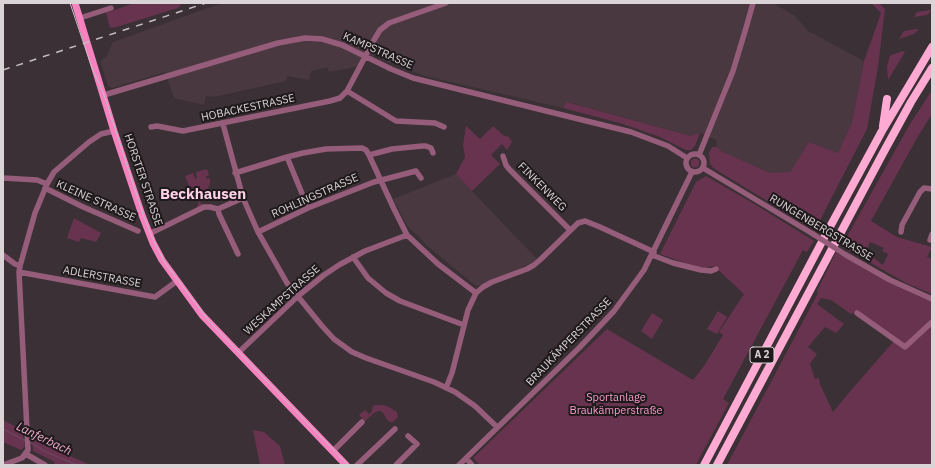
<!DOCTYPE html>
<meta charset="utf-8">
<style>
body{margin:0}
#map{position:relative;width:935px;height:468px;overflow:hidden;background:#3a3035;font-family:"IBM Plex Sans",sans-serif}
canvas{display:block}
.frame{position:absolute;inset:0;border:4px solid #dbd4d7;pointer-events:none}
</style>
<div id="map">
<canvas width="935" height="468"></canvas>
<div class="frame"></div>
</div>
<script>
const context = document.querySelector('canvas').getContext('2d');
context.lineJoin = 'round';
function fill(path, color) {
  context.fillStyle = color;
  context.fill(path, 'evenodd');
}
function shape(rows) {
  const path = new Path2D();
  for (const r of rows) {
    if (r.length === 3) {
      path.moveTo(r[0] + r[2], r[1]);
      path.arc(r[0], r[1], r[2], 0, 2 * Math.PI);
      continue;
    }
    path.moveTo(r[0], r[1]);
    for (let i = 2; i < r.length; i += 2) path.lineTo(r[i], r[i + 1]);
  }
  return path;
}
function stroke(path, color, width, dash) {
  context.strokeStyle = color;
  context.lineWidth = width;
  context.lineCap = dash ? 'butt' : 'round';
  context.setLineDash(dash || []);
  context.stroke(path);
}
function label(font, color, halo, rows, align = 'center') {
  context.font = font + ' "IBM Plex Sans",sans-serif';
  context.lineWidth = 4;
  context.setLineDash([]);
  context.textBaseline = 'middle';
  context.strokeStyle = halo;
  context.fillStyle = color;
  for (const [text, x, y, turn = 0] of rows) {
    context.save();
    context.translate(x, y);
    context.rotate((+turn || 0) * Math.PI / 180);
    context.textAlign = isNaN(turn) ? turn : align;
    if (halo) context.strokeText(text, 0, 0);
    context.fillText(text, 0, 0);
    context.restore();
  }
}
const built = shape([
 [222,3,773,3,794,15,808,31,864,61,852,122,838,153,809,142,790,173,769,173,721,151,717,147,716,140,701,133,691,136,568,102,563,108,425,76,388,62,375,55,355,67,329,72,327,67,311,71,309,80,287,76,286,81,213,97,206,96,204,105,174,98,165,72,112,88,108,86,100,61,106,57,113,42],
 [456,174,472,191,537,259,527,265,517,270,492,279,481,285,476,286,430,248,407,225,393,199]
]);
const green = shape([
 [134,3,182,3,178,8,113,28,113,27,110,28,106,13],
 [871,3,879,3,885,9,878,67,867,129,815,230,713,168,710,163,709,153,712,147,717,147,721,151,770,173,790,172,809,142,838,153,852,122,864,61,881,13],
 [932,10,927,15,914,17,917,12],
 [916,29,919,29,914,34,899,39,904,31],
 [903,51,905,52,888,80,887,67,889,58,891,55],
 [932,90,932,114,917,138,871,221,897,237,932,247,927,257,932,259,932,294,908,284,844,248,843,246,849,233,910,124],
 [870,242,884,248,882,251,888,254,883,265,866,252],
 [567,102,691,136,700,133,695,146,691,150,686,150,660,137,623,124,563,108],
 [466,126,480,139,492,127,494,127,503,135,509,137,512,142,507,150,502,144,491,155,500,164,472,191,456,174,465,157,463,145],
 [695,163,4.5],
 [207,169,209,175,206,177,207,179,210,178,210,184,206,192,204,192,200,203,203,204,202,206,197,208,200,197,198,196,196,200,193,199,191,192,195,190,194,187,190,188,185,176,193,173,195,179,197,178,196,172],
 [706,176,756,205,814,241,807,252,803,250,723,399,729,403,696,465,480,465,473,458,607,329,693,380,704,366,723,335,719,332,744,294,714,266,701,269,660,254,696,182],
 [74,218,101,233,96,242,81,238,79,242,67,238],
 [836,252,889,282,923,298,932,301,932,314,930,323,905,346,858,313,858,311,851,314,831,300,821,298,817,304,844,324,836,333,825,327,808,347,817,354,810,364,815,379,819,378,820,384,833,412,853,388,894,341,905,348,932,323,932,465,727,465,818,293,817,291],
 [718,311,727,317,717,334,707,329],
 [652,313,663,320,652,339,641,331],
 [375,405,384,405,389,407,397,412,398,417,392,423,387,420,383,413,381,411,378,411,374,413,365,421,359,415,365,410,369,414,371,413,373,406],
 [3,420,22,430,25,446,21,450,3,442],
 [253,430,264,432,280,446,285,465,260,465],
 [32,438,79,460,90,465,54,465,55,462,33,451]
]);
const stream = shape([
 [3,429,26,441],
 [30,442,46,452,77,465]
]);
const minor = shape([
 [80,18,111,8],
 [347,91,396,121,435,123,444,127],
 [104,95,278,43,305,38,322,39,342,45,391,69,413,78,631,132,668,146,687,158],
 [223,124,243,198,258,232,287,283,322,326,334,339,352,352,366,358,434,382,455,392,475,406,497,427],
 [151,127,157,126,183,131,330,101,340,98,347,91,374,40,380,30,389,23,446,3],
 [695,163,9],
 [369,155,392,149,422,146,426,146,431,148,433,153],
 [699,155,733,71,746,28,753,3],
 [503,156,506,165,509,169,570,230],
 [287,157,308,208],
 [703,168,813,234],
 [235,173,287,157,303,153,326,149,362,148,366,150,369,155,394,209,407,235,438,264,476,293],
 [3,178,37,180,47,184],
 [45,188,81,206,138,231],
 [258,232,308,208,374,182,416,171,421,178],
 [901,232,902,225,920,192,924,188,932,189],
 [149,234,204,207,210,207,218,209],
 [930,240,932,234],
 [238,254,219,214,218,209,243,198],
 [3,255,15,264,20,266],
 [652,255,673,263,701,270,711,271,716,269],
 [846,255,890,280,932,299],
 [353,257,368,278,386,293,400,301,464,325],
 [19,272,155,297,177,281],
 [857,313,905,347,932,322],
 [238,353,298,296,324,275,339,265,365,251,407,235],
 [446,388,452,373,468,310,476,293,483,287,492,282,527,269,534,265,541,259,578,223,585,221,600,227,654,252],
 [333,451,362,422],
 [26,454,45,465],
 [466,458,472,465],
 [3,465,22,458,28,450,19,272,20,266,35,213,47,184,54,172,89,142,101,134,114,131],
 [357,465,395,429],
 [396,465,417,444,408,436],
 [459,465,580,347,614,311,644,270,692,172]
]);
const major = shape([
 [75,3,114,131,142,215,153,243,162,260,202,315,346,465]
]);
const highway = shape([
 [883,126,887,99],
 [704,465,825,236,882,131,932,47],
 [717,465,882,155,911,102,932,68]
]);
const tram = shape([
 [70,3,92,68,103,92,144,217,152,237,165,263,209,321,348,465]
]);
const rail = shape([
 [3,70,206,3]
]);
const minorBridge = shape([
 [813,234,846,255]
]);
const shields = [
 [762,355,24]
];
const shieldNames = [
 ["A 2",762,355]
];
const streetNames = [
 ["KAMPSTRASSE",378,51,24],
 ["HOBACKESTRASSE",248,108,-12],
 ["HORSTER STRASSE",143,180,71],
 ["FINKENWEG",542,187,45],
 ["ROHLINGSTRASSE",315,196,-24],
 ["KLEINE STRASSE",96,201,24],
 ["RUNGENBERGSTRASSE",821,228,31],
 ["ADLERSTRASSE",102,277,10],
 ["WESKAMPSTRASSE",282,300,-42],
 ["BRAUKÄMPERSTRASSE",569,342,-46]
];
const parkNames = [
 ["Sportanlage",616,398],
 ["Braukämperstraße",616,411]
];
const waterNames = [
 ["Lanferbach",44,439,26]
];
const districtNames = [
 ["Beckhausen",203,195]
];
fill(built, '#493840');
fill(green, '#68334f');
stroke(stream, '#6e415d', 1.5);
stroke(minor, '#965d7a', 5.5);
stroke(major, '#f682bf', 7);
stroke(highway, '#feaad3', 8);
stroke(tram, '#c5bec1', 1);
stroke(rail, '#c5bec1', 1.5, [7, 7]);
stroke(minorBridge, '#965d7a', 5.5);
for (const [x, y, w] of shields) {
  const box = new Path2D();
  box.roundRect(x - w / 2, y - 8, w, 16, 3);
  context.fillStyle = '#1e191b';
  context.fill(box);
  stroke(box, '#dbd4d7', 1);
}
label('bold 10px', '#dbd4d7', null, shieldNames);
label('11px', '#dbd4d7', '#1e191b', streetNames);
label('11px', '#f99ccb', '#1e191b', parkNames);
label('italic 12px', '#f7b0d3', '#1e191b', waterNames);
label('bold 15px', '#ffd0e6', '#1e191b', districtNames);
</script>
